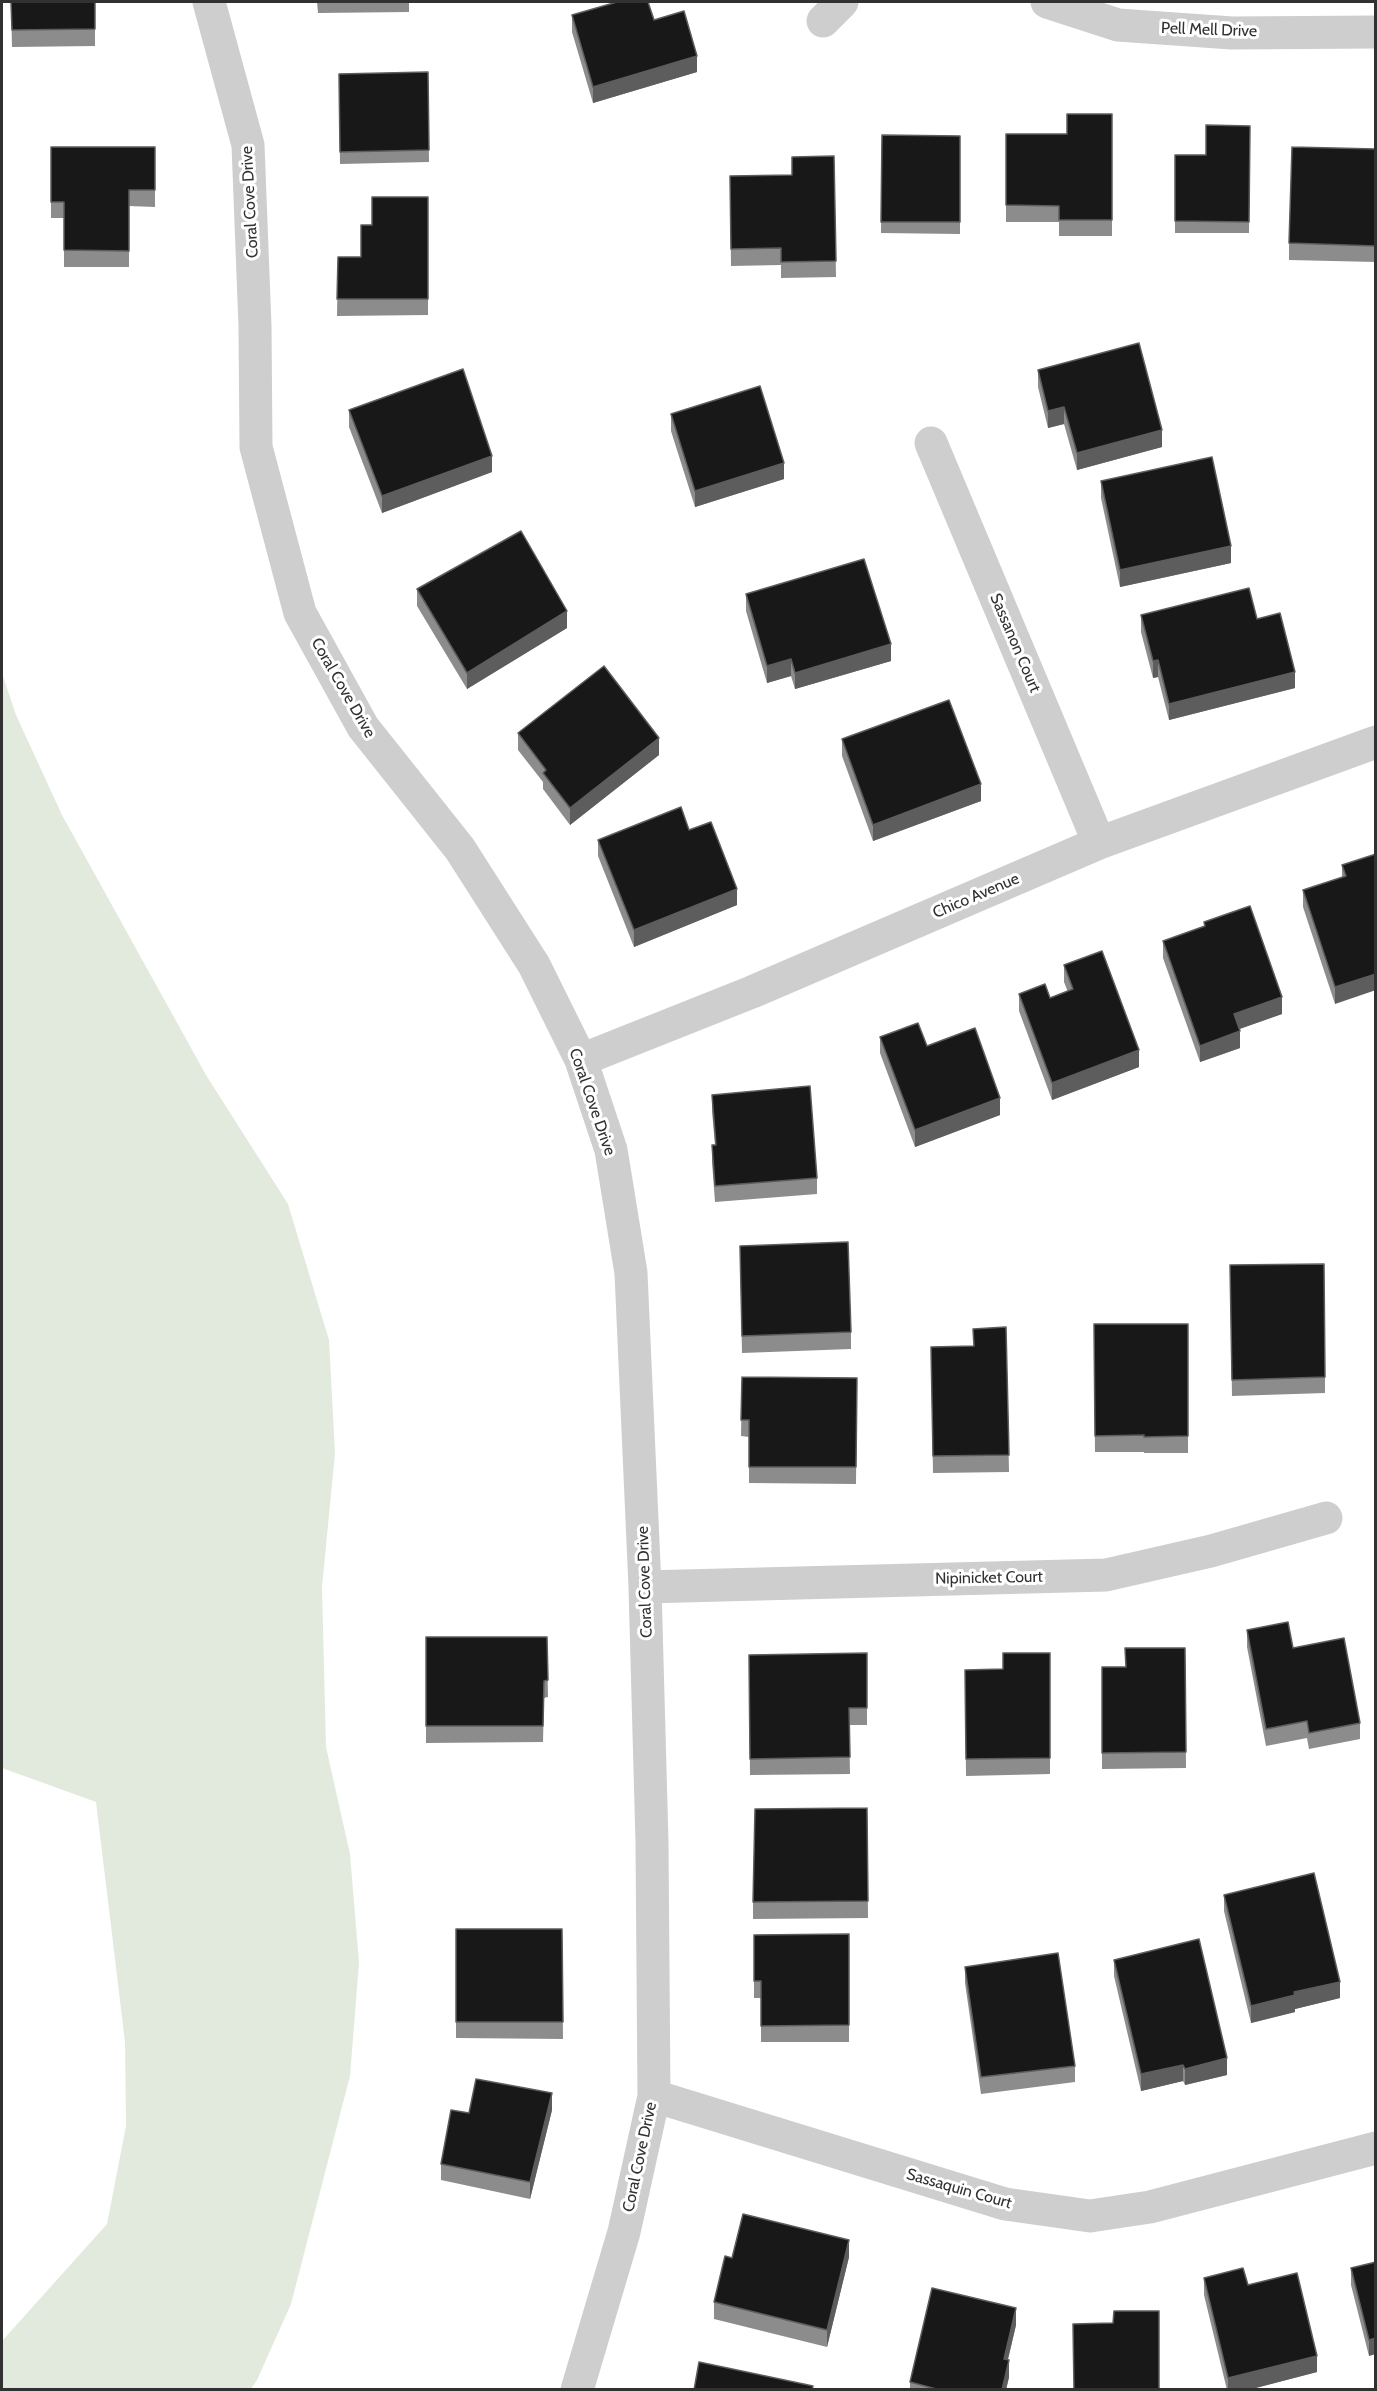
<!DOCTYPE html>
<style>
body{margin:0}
#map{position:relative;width:1377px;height:2391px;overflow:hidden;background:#fff;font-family:Cabin,sans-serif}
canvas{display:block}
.frame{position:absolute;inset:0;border:3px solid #313131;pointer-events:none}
</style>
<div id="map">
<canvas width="1377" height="2391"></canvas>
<div class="frame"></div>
</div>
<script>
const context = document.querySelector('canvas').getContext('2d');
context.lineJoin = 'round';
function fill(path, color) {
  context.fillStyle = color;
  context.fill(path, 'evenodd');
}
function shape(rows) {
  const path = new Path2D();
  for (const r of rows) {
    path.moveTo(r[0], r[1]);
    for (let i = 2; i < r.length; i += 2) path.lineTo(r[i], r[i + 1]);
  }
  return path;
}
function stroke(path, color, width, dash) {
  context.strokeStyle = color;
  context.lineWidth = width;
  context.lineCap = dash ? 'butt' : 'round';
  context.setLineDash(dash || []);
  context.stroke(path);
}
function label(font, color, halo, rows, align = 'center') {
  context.font = font + ' Cabin,sans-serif';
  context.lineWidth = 6;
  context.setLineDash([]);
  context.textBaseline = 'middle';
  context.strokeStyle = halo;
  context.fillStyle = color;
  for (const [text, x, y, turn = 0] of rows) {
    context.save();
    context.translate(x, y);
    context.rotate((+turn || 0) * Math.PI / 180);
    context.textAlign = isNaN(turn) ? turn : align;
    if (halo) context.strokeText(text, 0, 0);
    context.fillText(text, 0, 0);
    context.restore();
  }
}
const green = shape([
 [2,673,16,715,62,815,206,1075,288,1204,329,1340,335,1453,322,1587,326,1747,350,1854,359,1963,350,2076,291,2304,257,2380,251,2389,2,2389,2,2341,107,2224,126,2126,125,2042,96,1802,2,1768]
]);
const street = shape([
 [209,2,248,145,255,326,256,447,300,613,363,727,460,849,534,965,581,1060,611,1150,631,1273,645,1587,652,1842,654,2096,624,2232,577,2390],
 [1047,2,1118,25,1232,33,1376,32],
 [823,21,842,2],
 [931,443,1099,843],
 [581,1060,752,992,1099,843,1376,742],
 [645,1587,1106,1575,1211,1551,1326,1518],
 [654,2096,1005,2204,1090,2216,1150,2207,1376,2148]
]);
const wall = shape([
 [11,2,95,2,95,46,12,47],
 [317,2,409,2,409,12,318,13],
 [572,15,654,20,697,72,593,103,572,32],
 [428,72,429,162,340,164,339,74],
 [1112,114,1112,236,1059,236,1059,222,1006,222,1006,134,1067,134],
 [1250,126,1249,233,1175,233,1175,155,1206,155],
 [882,135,960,136,960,234,881,233],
 [51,147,155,147,155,207,129,206,129,267,64,267,64,218,51,218],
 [1376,149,1376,262,1289,260,1289,243],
 [834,156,836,277,781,278,781,265,731,266,730,176,792,175],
 [428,197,428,315,337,316,338,257,361,257,372,225],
 [1038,370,1162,447,1077,470,1064,424,1048,428,1038,387],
 [349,410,492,472,382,513,349,427],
 [671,414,784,479,695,507,671,431],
 [1101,481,1231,563,1120,587,1101,498],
 [417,589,567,628,467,689,417,606],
 [746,594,891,661,795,689,791,676,767,683,746,611],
 [1141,615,1257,619,1295,688,1169,720,1158,677,1153,678,1141,632],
 [518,733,659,755,570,825,543,789,543,782,518,750],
 [842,739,981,801,873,841,842,756],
 [689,830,737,905,634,947,598,856,598,840],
 [1376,854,1335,1004,1303,907,1303,890,1342,877,1342,865],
 [1204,922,1282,1014,1239,1029,1240,1048,1200,1062,1163,958,1163,941,1204,927],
 [1064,965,1139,1067,1052,1100,1019,1011,1019,994,1050,998,1068,992,1064,982],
 [880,1037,927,1046,1000,1115,915,1147,880,1053],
 [712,1095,817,1178,817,1194,715,1202,712,1162,712,1145,715,1145,712,1111],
 [740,1246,851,1332,851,1349,742,1353],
 [1230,1265,1325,1377,1325,1393,1232,1396],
 [1094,1324,1188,1324,1188,1453,1144,1453,1144,1452,1095,1452],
 [1006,1327,1009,1472,933,1473,931,1347,973,1346],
 [742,1377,857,1378,856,1484,749,1483,749,1437,741,1436],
 [1247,1630,1293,1648,1360,1723,1360,1739,1309,1749,1307,1738,1266,1746,1247,1647],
 [426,1637,547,1637,548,1697,544,1698,543,1742,426,1743],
 [1185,1648,1186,1768,1102,1769,1102,1667,1125,1667],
 [867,1653,867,1725,849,1725,850,1774,750,1775,749,1655],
 [1050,1653,1050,1774,966,1776,965,1670,1003,1669],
 [867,1808,868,1918,753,1919,753,1902],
 [1224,1895,1340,1998,1295,2009,1295,2012,1251,2023,1224,1911],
 [456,1929,562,1929,563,2039,456,2038],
 [849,1934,849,2042,761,2042,761,1998,754,1998,754,1935],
 [1114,1960,1227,2075,1185,2085,1183,2081,1141,2091,1114,1976],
 [965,1967,1075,2066,1075,2082,981,2094,965,1983],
 [552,2110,530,2199,441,2180,441,2164,469,2113],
 [849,2257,827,2347,714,2319,714,2302],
 [1376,2262,1369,2356,1351,2285,1351,2268],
 [1204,2278,1248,2285,1317,2372,1248,2390,1227,2390,1204,2295],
 [1016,2325,1008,2360,1009,2377,1006,2390,910,2390,910,2382]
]);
const shadedWall = shape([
 [697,56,697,72,593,103,593,87],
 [1064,407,1064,424,1048,428,1048,411],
 [1162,430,1162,447,1077,470,1077,453],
 [492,456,492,472,382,513,382,496],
 [784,463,784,479,695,507,695,491],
 [1231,546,1231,563,1120,587,1120,570],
 [567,611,567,628,467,689,467,673],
 [891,644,891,661,795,689,795,673],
 [791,659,791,676,767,683,767,666],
 [1158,660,1158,677,1153,678,1153,661],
 [1295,672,1295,688,1169,720,1169,704],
 [659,738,659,755,570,825,570,808],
 [981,784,981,801,873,841,873,825],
 [737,889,737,905,634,947,634,930],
 [1376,974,1376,990,1335,1004,1335,987],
 [1282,997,1282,1014,1234,1031,1234,1014],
 [1240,1031,1240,1048,1200,1062,1200,1046],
 [1139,1050,1139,1067,1052,1100,1052,1083],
 [1000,1098,1000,1115,915,1147,915,1130],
 [1340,1982,1340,1998,1295,2009,1295,2012,1251,2023,1251,2006,1294,1992],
 [1227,2058,1227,2075,1185,2085,1185,2069],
 [1183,2065,1183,2081,1141,2091,1141,2074],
 [552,2093,552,2110,530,2199,530,2182],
 [849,2240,849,2257,827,2347,827,2330],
 [1016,2308,1016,2325,1004,2375,1004,2359],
 [1376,2338,1376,2354,1369,2356,1369,2340],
 [1317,2356,1317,2372,1248,2390,1228,2390,1228,2378],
 [1009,2360,1009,2377,1006,2390,1002,2390]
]);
const building = shape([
 [11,2,95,2,95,29,12,30,11,2],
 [617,2,648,2,654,20,684,11,697,56,593,87,572,15,617,2],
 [428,72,429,150,340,152,339,74,428,72],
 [1067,114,1112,114,1112,220,1059,220,1059,206,1006,205,1006,134,1067,134,1067,114],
 [1206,125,1250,126,1249,222,1175,221,1175,155,1206,155,1206,125],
 [882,135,960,136,960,222,881,222,882,135],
 [51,147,155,147,155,190,129,190,129,251,64,250,64,202,51,202,51,147],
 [1292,147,1376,149,1376,246,1289,243,1292,147],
 [834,156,836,261,781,262,781,248,731,249,730,176,792,175,792,157,834,156],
 [372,197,428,197,428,299,337,299,338,257,361,257,361,225,372,225,372,197],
 [1139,343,1162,430,1077,453,1064,407,1048,411,1038,370,1139,343],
 [463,369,492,456,382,496,349,410,463,369],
 [760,386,784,463,695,491,671,414,760,386],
 [1212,457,1231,546,1120,570,1101,481,1212,457],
 [521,531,567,611,467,673,417,589,521,531],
 [864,559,891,644,795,673,791,659,767,666,746,594,864,559],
 [1249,588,1257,619,1280,613,1295,672,1169,704,1158,660,1153,661,1141,615,1249,588],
 [604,666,659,738,570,808,543,773,546,770,518,733,604,666],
 [949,700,981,784,873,825,842,739,949,700],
 [681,807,689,830,711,822,737,889,634,930,598,840,681,807],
 [1376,854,1376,974,1335,987,1303,890,1346,876,1342,865,1376,854],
 [1250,906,1282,997,1234,1014,1240,1031,1200,1046,1163,941,1205,926,1204,922,1250,906],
 [1102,951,1139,1050,1052,1083,1019,994,1045,984,1050,998,1073,989,1064,965,1102,951],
 [918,1023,927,1046,975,1028,1000,1098,915,1130,880,1037,918,1023],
 [810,1086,817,1178,715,1186,712,1145,716,1145,712,1095,810,1086],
 [848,1242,851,1332,742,1336,740,1246,848,1242],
 [1324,1264,1325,1377,1232,1380,1230,1265,1324,1264],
 [1094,1324,1188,1324,1188,1436,1144,1437,1144,1435,1095,1436,1094,1324],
 [1006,1327,1009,1455,933,1456,931,1347,974,1346,973,1329,1006,1327],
 [742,1377,857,1378,856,1467,749,1467,749,1420,741,1420,742,1377],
 [1288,1622,1293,1648,1344,1638,1360,1723,1309,1733,1307,1721,1266,1729,1247,1630,1288,1622],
 [426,1637,547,1637,548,1680,544,1681,543,1726,426,1726,426,1637],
 [1125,1648,1185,1648,1186,1752,1102,1753,1102,1667,1126,1667,1125,1648],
 [867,1653,867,1708,849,1708,850,1757,750,1759,749,1655,867,1653],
 [1003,1653,1050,1653,1050,1758,966,1759,965,1670,1003,1669,1003,1653],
 [867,1808,868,1901,753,1902,755,1809,867,1808],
 [1314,1873,1340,1982,1294,1992,1295,1995,1251,2006,1224,1895,1314,1873],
 [456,1929,562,1929,563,2022,456,2022,456,1929],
 [849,1934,849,2025,761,2026,761,1981,754,1981,754,1935,849,1934],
 [1199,1939,1227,2058,1185,2069,1183,2065,1141,2074,1114,1960,1199,1939],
 [1058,1953,1075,2066,981,2077,965,1967,1058,1953],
 [476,2079,552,2093,530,2182,441,2164,451,2110,469,2113,476,2079],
 [743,2214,849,2240,827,2330,714,2302,725,2256,732,2258,743,2214],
 [1376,2262,1376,2338,1369,2340,1351,2268,1376,2262],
 [1243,2268,1248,2285,1297,2273,1317,2356,1228,2378,1204,2278,1243,2268],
 [932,2288,1016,2308,1004,2359,1009,2360,1002,2390,940,2390,910,2382,932,2288],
 [1114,2311,1159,2311,1159,2390,1074,2390,1073,2324,1113,2323,1114,2311],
 [699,2362,813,2386,812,2390,694,2390,699,2362]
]);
const streetNames = [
 ["Pell Mell Drive",1209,30,2],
 ["Coral Cove Drive",250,202,-93],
 ["Sassanon Court",1015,643,67],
 ["Coral Cove Drive",343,688,60],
 ["Chico Avenue",976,896,-23],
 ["Coral Cove Drive",592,1102,71],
 ["Nipinicket Court",989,1578,-1],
 ["Coral Cove Drive",645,1582,-92],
 ["Coral Cove Drive",640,2157,-78],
 ["Sassaquin Court",959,2189,16]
];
fill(green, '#e2eade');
stroke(street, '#cecece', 33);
fill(wall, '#8c8c8c');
fill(shadedWall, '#5d5d5d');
fill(building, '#181818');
stroke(building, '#5d5d5d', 1.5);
label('16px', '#313131', '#fff', streetNames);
</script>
